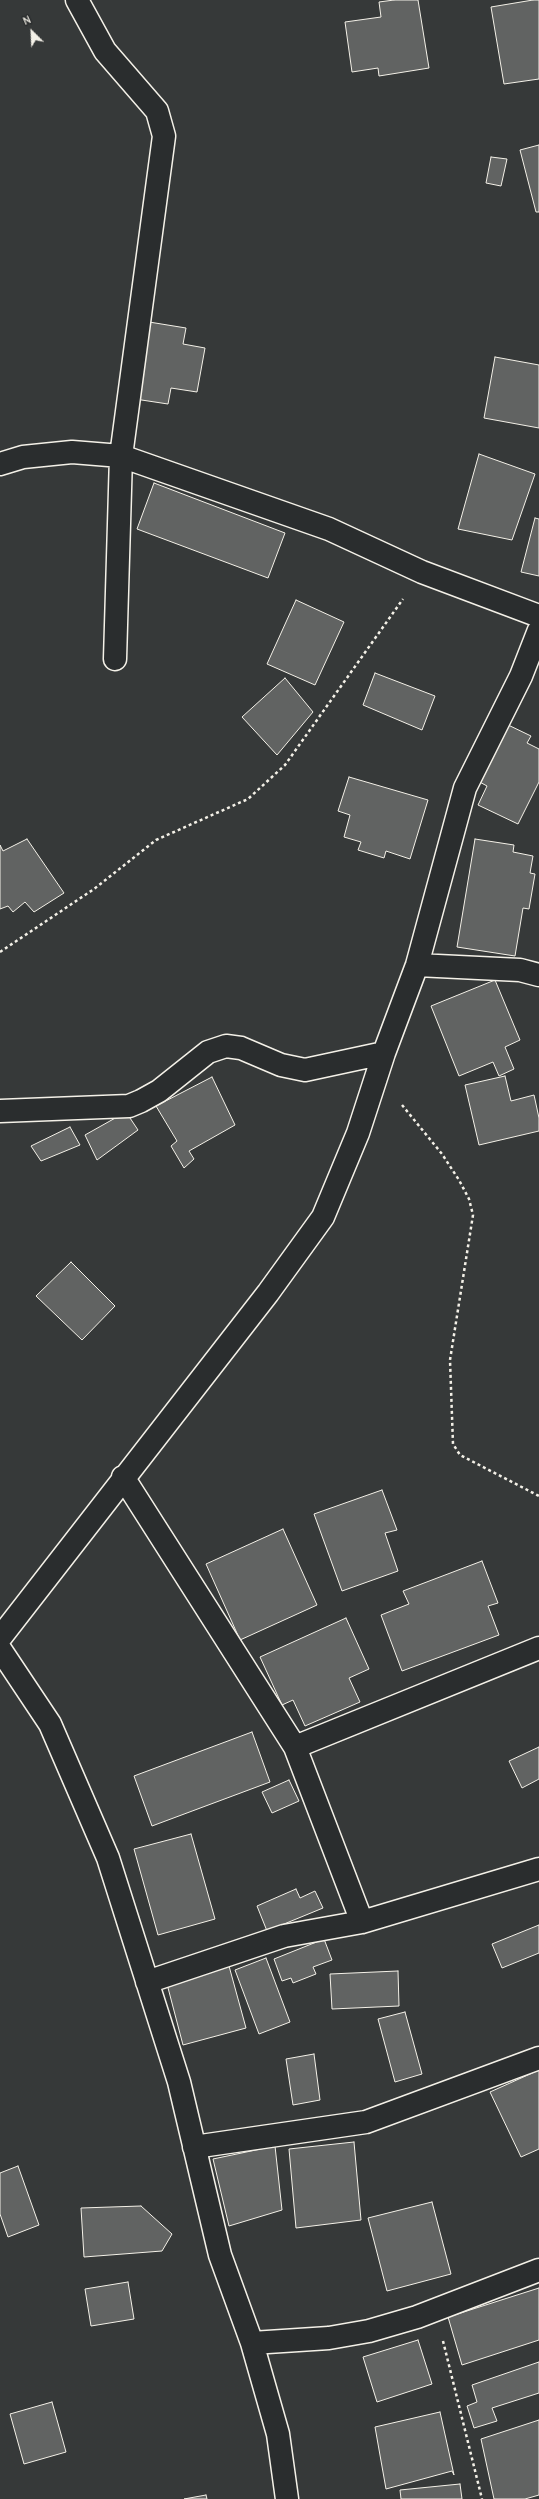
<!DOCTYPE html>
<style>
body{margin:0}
#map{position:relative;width:539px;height:2499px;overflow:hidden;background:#363939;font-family:"Comic Neue",sans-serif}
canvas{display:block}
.north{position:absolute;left:12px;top:12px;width:40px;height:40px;-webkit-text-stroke:3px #2a2d2e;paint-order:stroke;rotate:336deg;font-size:11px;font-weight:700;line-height:16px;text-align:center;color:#f4f1e8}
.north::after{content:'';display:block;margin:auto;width:14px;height:18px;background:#f4f1e8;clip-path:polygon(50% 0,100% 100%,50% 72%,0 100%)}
</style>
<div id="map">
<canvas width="539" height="2499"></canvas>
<div class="north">N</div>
</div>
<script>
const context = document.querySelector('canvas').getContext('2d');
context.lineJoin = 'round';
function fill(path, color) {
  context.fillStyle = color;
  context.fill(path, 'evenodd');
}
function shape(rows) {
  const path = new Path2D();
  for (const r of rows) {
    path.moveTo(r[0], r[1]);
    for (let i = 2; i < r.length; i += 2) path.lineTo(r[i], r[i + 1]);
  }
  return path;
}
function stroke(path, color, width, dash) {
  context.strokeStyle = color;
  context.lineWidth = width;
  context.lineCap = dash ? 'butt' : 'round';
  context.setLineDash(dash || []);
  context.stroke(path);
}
const building = shape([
 [394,0,418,0,429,68,379,76,378,68,352,72,345,22,381,17,379,2,394,0],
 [533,0,539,0,539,79,504,84,491,7,533,0],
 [539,145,539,212,536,212,520,150,539,145],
 [491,157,507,159,501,186,486,183,491,157],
 [149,322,186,328,183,344,205,348,197,392,171,388,168,404,135,399,149,322],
 [495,357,539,365,539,428,484,418,495,357],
 [479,454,535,474,512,540,458,529,479,454],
 [154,483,285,533,268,578,137,529,154,483],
 [535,518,539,519,539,576,521,572,535,518],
 [296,600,344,622,315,685,267,664,296,600],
 [375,673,435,696,422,730,363,705,375,673],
 [285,678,313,712,277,755,242,717,285,678],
 [504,723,531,736,527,743,539,749,539,782,518,824,478,805,487,786,476,780,504,723],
 [349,777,428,800,410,859,386,851,384,858,358,850,361,842,344,837,350,815,338,811,349,777],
 [27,839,64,893,34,912,25,902,13,912,8,906,0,909,0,845,3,851,27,839],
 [475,839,514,845,513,852,533,856,530,873,535,874,529,909,523,908,515,956,457,947,475,839],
 [495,980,520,1040,505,1047,514,1069,499,1076,493,1062,459,1076,431,1006,495,980],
 [505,1076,511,1101,534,1095,539,1118,539,1131,479,1145,465,1085,505,1076],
 [212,1077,235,1125,189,1151,194,1159,184,1168,171,1146,177,1141,156,1106,212,1077],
 [126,1112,138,1130,97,1160,85,1135,126,1112],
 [70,1127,80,1145,41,1161,31,1146,70,1127],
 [71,1262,115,1306,82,1340,36,1296,71,1262],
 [382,1490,397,1530,385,1533,398,1571,342,1591,314,1514,382,1490],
 [283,1529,317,1605,240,1640,206,1564,283,1529],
 [482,1561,498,1603,488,1606,499,1635,402,1671,381,1615,409,1604,403,1591,482,1561],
 [346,1618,369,1669,349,1678,360,1702,305,1726,293,1700,282,1705,260,1657,346,1618],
 [252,1732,270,1782,152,1826,134,1776,252,1732],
 [539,1747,539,1779,522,1788,509,1761,539,1747],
 [289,1780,299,1801,272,1813,262,1792,289,1780],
 [191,1834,215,1919,158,1935,134,1849,191,1834],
 [296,1889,300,1898,315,1891,323,1908,267,1931,257,1906,296,1889],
 [539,1925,539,1953,502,1968,492,1944,539,1925],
 [324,1939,332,1960,313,1967,316,1974,293,1983,291,1978,282,1981,274,1959,324,1939],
 [266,1958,290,2022,259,2034,235,1970,266,1958],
 [229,1966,246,2028,183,2045,167,1984,229,1966],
 [398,1971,399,2006,332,2009,330,1974,398,1971],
 [405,2012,422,2074,395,2082,378,2019,405,2012],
 [314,2054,320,2100,293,2105,286,2059,314,2054],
 [539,2070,539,2149,521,2157,490,2092,539,2070],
 [354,2142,361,2220,296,2228,289,2149,354,2142],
 [275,2146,282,2210,229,2226,213,2159,275,2146],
 [18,2166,39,2225,8,2237,0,2214,0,2173,18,2166],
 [432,2202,451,2274,387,2291,368,2218,432,2202],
 [141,2206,172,2234,162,2251,84,2257,81,2208,141,2206],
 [128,2282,134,2319,91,2326,85,2289,128,2282],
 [539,2288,539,2340,462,2365,448,2317,539,2288],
 [418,2340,432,2384,377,2402,363,2357,418,2340],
 [539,2362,539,2393,492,2408,497,2421,474,2428,467,2406,477,2402,472,2385,539,2362],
 [52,2402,66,2452,24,2464,10,2414,52,2402],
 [440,2412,454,2475,452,2471,386,2489,375,2427,440,2412],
 [539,2420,539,2495,525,2499,494,2499,481,2439,539,2420],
 [460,2484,462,2499,401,2499,400,2490,460,2484],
 [206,2495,207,2499,184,2499,206,2495]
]);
const path = shape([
 [0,952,94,889,156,840,248,799,285,765,403,599],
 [402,1105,442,1154,459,1180,469,1199,473,1215,450,1360,453,1444,460,1455,539,1496],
 [443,2341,482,2499]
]);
const minor = shape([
 [77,0,105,51,157,111,164,136,121,456,115,659],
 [0,464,23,457,72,452,121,456,329,529,422,572,539,616],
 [417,965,520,970,539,975],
 [0,1111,129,1106,141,1101,159,1091,208,1052,226,1046,241,1048,281,1065,305,1070,384,1053],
 [123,1477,295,1747,362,1922],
 [0,1638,268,1293,323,1217,358,1133,384,1053,417,965,465,788,521,676,539,630],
 [0,1649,50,1724,108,1858,179,2082,220,2255,252,2343,278,2434,287,2499],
 [295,1747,539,1648],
 [147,1982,284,1936,362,1922,539,1869],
 [194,2147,366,2122,539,2058],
 [252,2343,329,2338,369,2331,417,2317,539,2270]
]);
fill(building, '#616362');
stroke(building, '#f4f1e8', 1);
stroke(minor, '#f4f1e8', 25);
stroke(path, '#f4f1e8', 2.5, [3, 3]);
stroke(minor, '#2a2d2e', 22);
</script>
